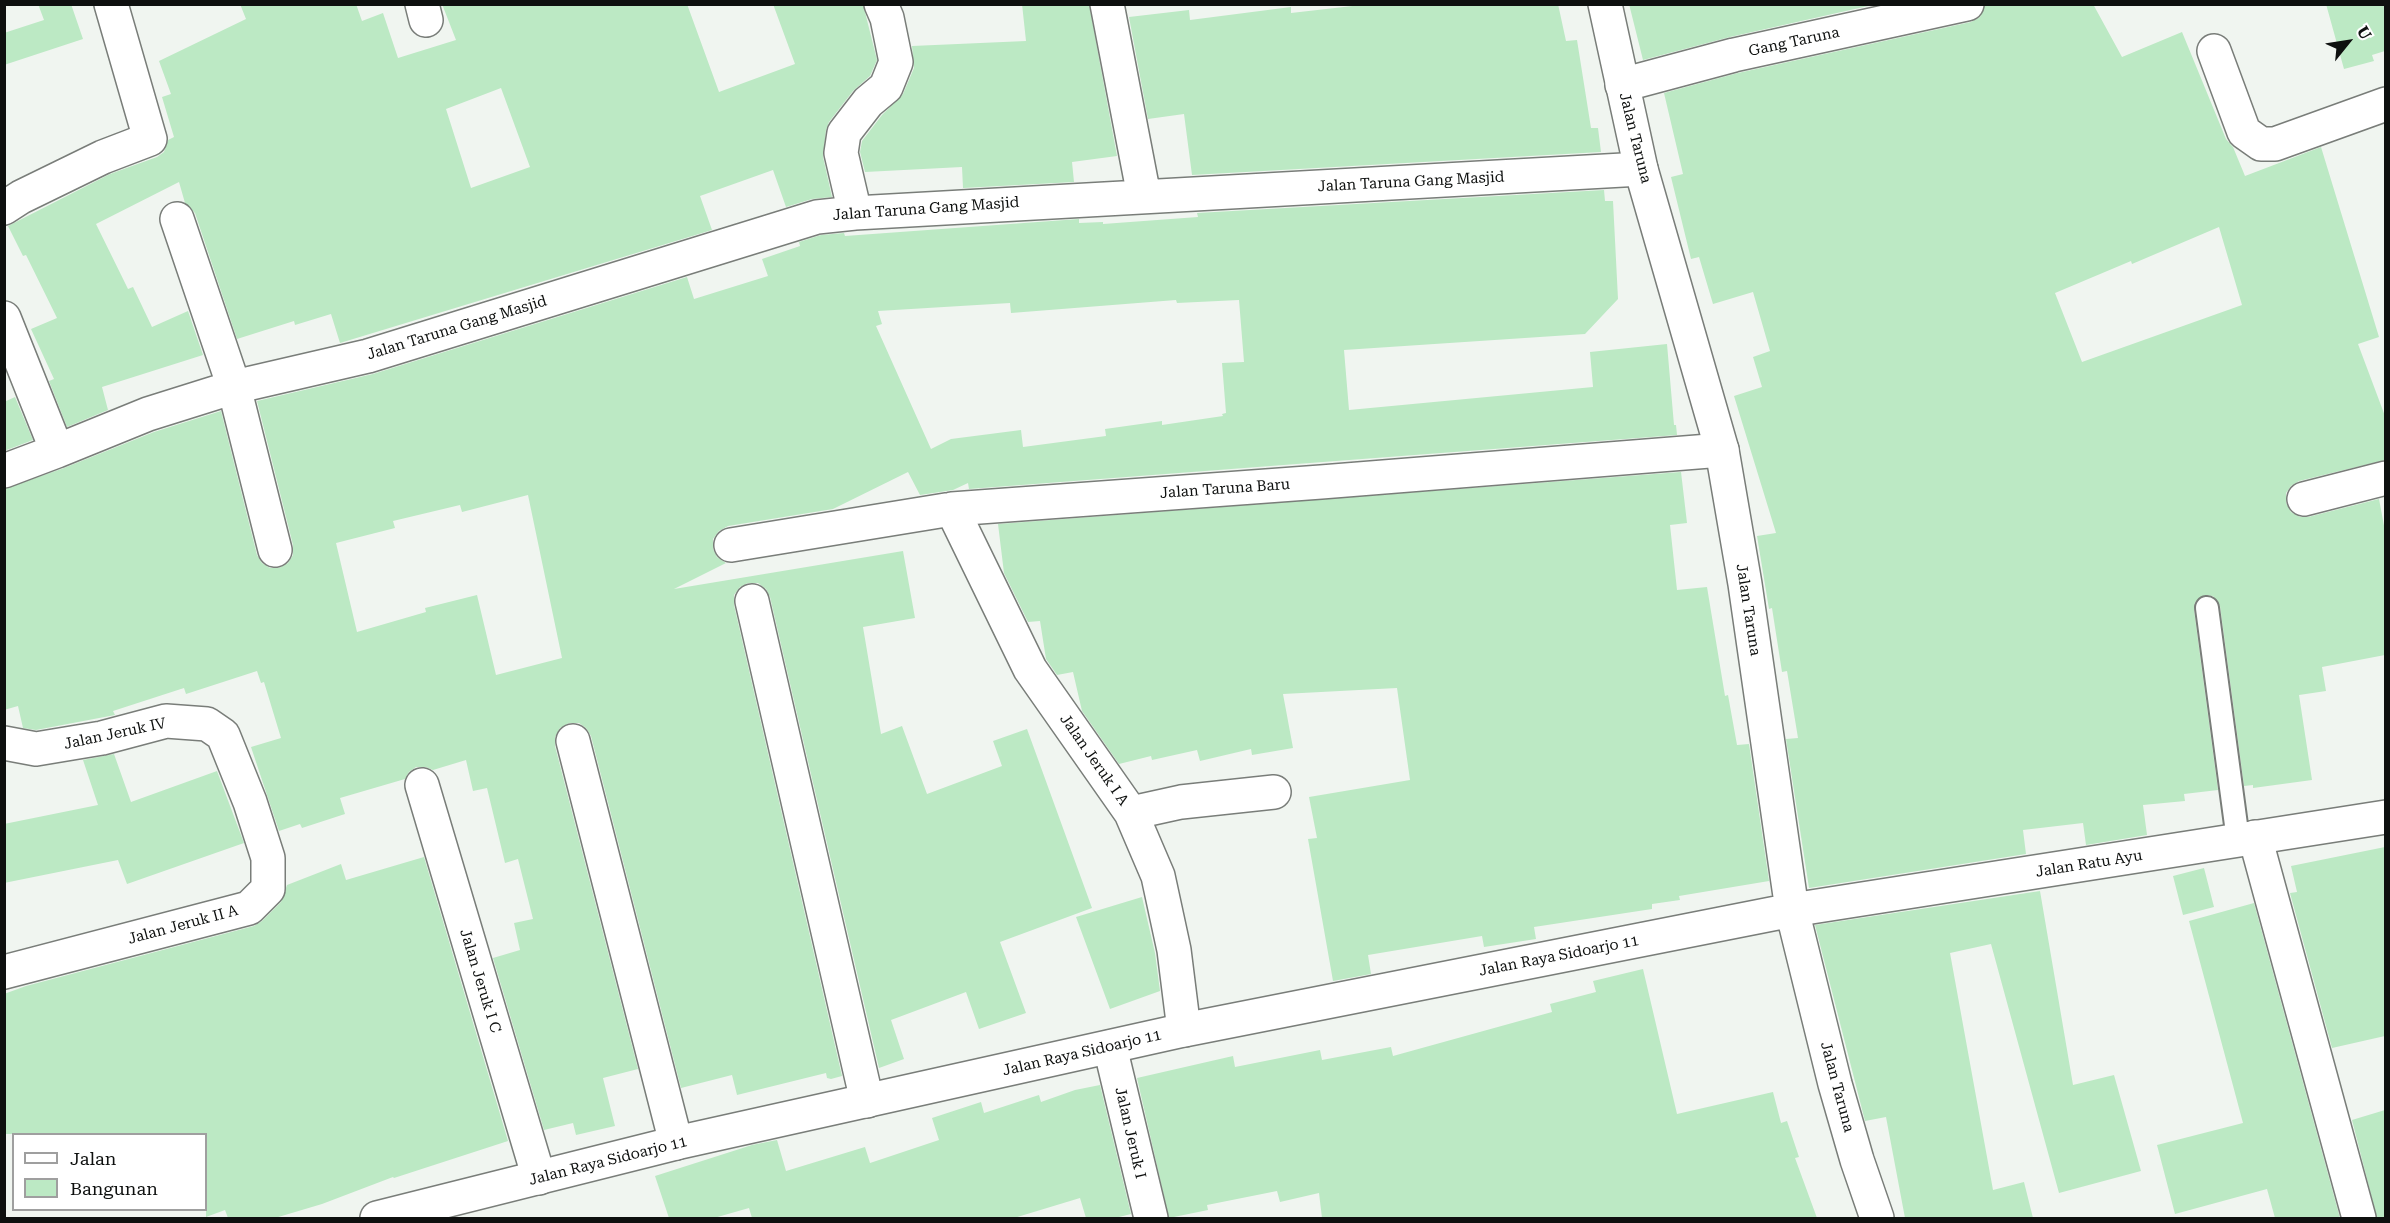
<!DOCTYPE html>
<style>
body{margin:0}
#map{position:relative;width:2390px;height:1223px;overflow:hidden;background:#f0f5f0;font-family:"Roboto Serif",serif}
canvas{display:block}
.frame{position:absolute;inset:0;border:6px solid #0e100f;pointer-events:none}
.legend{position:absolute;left:12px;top:1133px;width:195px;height:78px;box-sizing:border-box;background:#fff;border:2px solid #9f9f9f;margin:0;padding:8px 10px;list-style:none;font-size:18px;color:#0e100f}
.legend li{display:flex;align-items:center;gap:12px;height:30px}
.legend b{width:30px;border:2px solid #9f9f9f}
.north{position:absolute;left:2318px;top:12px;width:60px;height:60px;-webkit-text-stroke:4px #fff;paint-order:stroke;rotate:60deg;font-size:16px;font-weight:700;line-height:24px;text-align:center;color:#0e100f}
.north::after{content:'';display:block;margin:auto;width:21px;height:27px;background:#0e100f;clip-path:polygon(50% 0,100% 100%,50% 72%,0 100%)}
</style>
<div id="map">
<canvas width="2390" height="1223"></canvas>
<div class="frame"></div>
<ul class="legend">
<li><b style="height:8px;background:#fff"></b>Jalan</li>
<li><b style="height:16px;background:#bce9c4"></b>Bangunan</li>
</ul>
<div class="north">U</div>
</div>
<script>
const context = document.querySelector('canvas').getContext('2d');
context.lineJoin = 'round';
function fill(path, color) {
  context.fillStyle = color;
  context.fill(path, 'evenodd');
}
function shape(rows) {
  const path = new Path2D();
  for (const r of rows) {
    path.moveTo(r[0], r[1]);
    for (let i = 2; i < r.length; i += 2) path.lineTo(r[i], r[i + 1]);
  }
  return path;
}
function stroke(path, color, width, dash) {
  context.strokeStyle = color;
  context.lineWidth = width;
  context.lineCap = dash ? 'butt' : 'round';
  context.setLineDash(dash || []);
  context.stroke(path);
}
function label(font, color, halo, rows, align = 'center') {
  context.font = font + ' "Roboto Serif",serif';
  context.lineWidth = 4.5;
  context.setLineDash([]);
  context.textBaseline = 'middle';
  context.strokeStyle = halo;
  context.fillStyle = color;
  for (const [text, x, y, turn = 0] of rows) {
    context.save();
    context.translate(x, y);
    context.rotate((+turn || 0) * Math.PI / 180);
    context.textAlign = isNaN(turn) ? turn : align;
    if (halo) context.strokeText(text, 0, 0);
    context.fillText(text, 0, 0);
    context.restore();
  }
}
const building = shape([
 [38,4,71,4,83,39,4,65,4,33,44,20],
 [240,4,356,4,362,21,383,13,398,58,456,40,442,4,687,4,719,92,795,64,773,4,863,4,877,60,870,76,853,91,829,122,826,130,823,157,832,197,812,199,786,207,773,170,700,196,712,230,340,343,331,314,295,325,294,321,237,339,195,213,185,203,179,182,96,224,128,289,133,287,152,327,188,311,203,355,102,387,108,410,67,427,49,381,54,379,31,329,57,318,26,255,23,256,8,226,110,174,157,157,164,152,168,140,174,137,162,97,171,94,159,61,246,19],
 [501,88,530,167,471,188,446,109],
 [1022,4,1089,4,1117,156,1072,162,1074,182,963,188,962,167,865,172,860,152,862,141,882,115,903,94,914,68,912,46,1026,41],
 [1370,4,1558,4,1566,41,1577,40,1591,128,1598,128,1601,152,1192,175,1184,114,1148,119,1129,17,1189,10,1190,20,1291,7,1291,13],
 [1629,4,1877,4,1730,37,1643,60],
 [1985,4,2093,4,2122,57,2182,32,2226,139,2233,147,2245,176,2321,147,2379,337,2358,344,2385,416,2385,460,2299,481,2291,486,2286,493,2286,503,2291,512,2300,517,2308,517,2379,499,2385,531,2385,655,2322,667,2326,691,2299,695,2312,780,2253,788,2253,785,2244,786,2220,606,2213,596,2205,595,2195,602,2194,610,2218,790,2184,794,2185,801,2143,805,2147,835,2086,845,2083,823,2023,830,2026,854,1809,888,1786,739,1798,738,1787,671,1782,672,1772,608,1769,609,1757,536,1776,533,1734,396,1762,387,1753,357,1770,351,1753,292,1713,304,1699,257,1691,259,1671,177,1683,174,1664,93,1738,73,1971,22,1980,17],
 [2219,227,2242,305,2082,362,2055,293,2131,261,2132,264],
 [2326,4,2385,4,2385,51,2372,55,2374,61,2344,69],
 [1604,190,1605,201,1613,201,1618,299,1585,334,1344,350,1349,410,1593,387,1590,352,1667,344,1674,425,1676,425,1677,435,969,489,968,483,953,490,920,495,908,472,833,509,728,526,719,531,713,539,713,549,717,557,726,563,674,589,903,551,915,618,863,627,881,734,902,726,927,794,1002,766,993,741,1027,729,1092,908,1000,942,1026,1013,979,1029,966,992,891,1020,904,1059,879,1068,770,597,766,589,758,583,748,583,740,587,734,595,734,605,842,1076,831,1079,827,1078,826,1073,737,1095,732,1075,681,1088,591,736,586,728,579,723,569,723,560,728,555,737,555,746,638,1069,603,1078,615,1126,576,1135,573,1123,544,1130,493,958,520,950,514,923,533,919,518,859,505,863,487,788,473,791,466,760,433,770,426,767,416,767,409,772,405,779,340,798,345,814,302,828,300,824,279,831,251,747,281,738,264,682,261,683,257,671,186,694,184,688,113,711,115,715,36,730,23,728,18,706,4,710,4,489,64,468,154,432,221,411,257,555,262,563,270,568,279,568,288,563,293,555,293,545,257,401,373,374,687,277,694,299,768,276,762,259,800,246,799,242,821,235,844,233,845,236,1079,219,1079,223,1103,222,1103,224,1198,217,1197,213],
 [1176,300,1177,303,1239,300,1244,362,1222,363,1226,413,1222,414,1223,416,1162,425,1162,421,1105,429,1106,436,1023,447,1021,430,951,439,931,449,876,326,882,324,878,311,1010,303,1011,313],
 [528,495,562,658,496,675,477,595,425,608,426,612,357,632,336,543,395,528,393,521,460,505,462,512],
 [15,397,33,440,4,451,4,402],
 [1681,472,1687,523,1670,525,1677,590,1707,587,1725,696,1728,695,1737,745,1749,744,1769,881,1679,896,1680,900,1652,904,1652,909,1534,927,1536,939,1484,947,1482,936,1368,955,1371,974,1333,981,1308,839,1317,838,1309,797,1410,780,1397,688,1283,694,1293,748,1252,755,1251,749,1200,761,1197,750,1152,760,1151,756,1119,764,1082,711,1073,672,1057,675,1046,659,1040,621,1028,622,1004,573,998,524],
 [114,754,131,802,217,771,244,843,127,884,118,860,4,883,4,824,98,805,83,760],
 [2385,847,2385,1036,2332,1048,2290,893,2297,892,2291,866],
 [424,857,508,1141,394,1178,393,1177,322,1204,275,1218,228,1218,225,1210,206,1217,206,1134,4,1134,4,994,26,986,254,926,262,921,281,902,287,885,341,864,346,880],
 [2204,868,2214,907,2183,915,2173,876],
 [2040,891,2073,1085,2114,1075,2141,1171,2059,1193,1991,944,1950,953,1993,1190,2024,1182,2033,1218,1905,1218,1886,1117,1865,1121,1815,925],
 [1142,897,1155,953,1160,991,1110,1009,1076,917],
 [2254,903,2340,1218,2275,1218,2267,1189,2175,1214,2157,1145,2243,1123,2189,921],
 [1643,969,1677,1114,1773,1092,1781,1123,1787,1121,1799,1157,1795,1158,1817,1218,1322,1218,1319,1193,1280,1202,1277,1191,1207,1205,1208,1210,1169,1218,1137,1078,1233,1056,1235,1067,1320,1050,1322,1060,1391,1047,1393,1056,1552,1012,1550,1004,1596,992,1593,981],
 [1100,1085,1131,1214,1115,1218,1086,1218,1080,1198,1014,1218,752,1218,749,1208,714,1218,669,1218,655,1176,752,1145,777,1140,786,1171,865,1147,870,1163,939,1140,932,1118,981,1102,984,1113,1039,1095,1041,1102,1075,1090],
 [2385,1110,2385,1218,2377,1218,2352,1120]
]);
const lane = shape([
 [2207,608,2238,840]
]);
const street = shape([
 [422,4,426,20],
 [1107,4,1144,196],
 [2214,51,2244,132,2261,144,2275,144,2386,104],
 [1622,85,1734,55,1967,4],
 [4,208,21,197,103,157,150,139,111,4],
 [855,213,841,153,844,133,868,102,886,87,896,62,887,18,881,4],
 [177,219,234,387,275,550],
 [4,318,57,451,148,414,234,387,368,356,817,217,855,213,1641,169],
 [4,471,57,451],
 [2304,499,2386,478],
 [952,509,1030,669,1131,813,1158,876,1174,950,1184,1030],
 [731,545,952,509,1321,482,1722,450],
 [752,601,867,1101],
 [573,741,676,1143],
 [4,743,36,749,102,738,166,721,207,724,223,735,250,802,268,858,268,889,249,908,4,972],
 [422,785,539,1178],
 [1131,813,1181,802,1274,792],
 [2255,837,2359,1218],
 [1110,1047,1151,1218]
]);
const secondary = shape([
 [1605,4,1641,169,1722,450,1745,584,1792,910,1835,1084,1857,1160,1877,1218],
 [377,1218,676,1143,1184,1030,1792,910,2386,817]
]);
const streetNames = [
 ["Gang Taruna",1794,42,-12],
 ["Jalan Taruna",1635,138,76],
 ["Jalan Taruna Gang Masjid",1411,182,-3],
 ["Jalan Taruna Gang Masjid",926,209,-4],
 ["Jalan Taruna Gang Masjid",457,328,-17],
 ["Jalan Taruna Baru",1225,489,-4],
 ["Jalan Taruna",1748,610,81],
 ["Jalan Jeruk IV",115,734,-12],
 ["Jalan Jeruk I A",1094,760,55],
 ["Jalan Ratu Ayu",2089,864,-9],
 ["Jalan Jeruk II A",183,925,-15],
 ["Jalan Raya Sidoarjo 11",1559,956,-11],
 ["Jalan Jeruk I C",480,981,73],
 ["Jalan Raya Sidoarjo 11",1082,1053,-13],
 ["Jalan Taruna",1837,1087,75],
 ["Jalan Jeruk I",1130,1133,77],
 ["Jalan Raya Sidoarjo 11",608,1161,-14]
];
fill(building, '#bce9c4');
stroke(lane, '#797d79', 26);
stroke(street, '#797d79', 36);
stroke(secondary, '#797d79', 36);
stroke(lane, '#fff', 22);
stroke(street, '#fff', 33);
stroke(secondary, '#fff', 33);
label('15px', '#0e100f', '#fff', streetNames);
</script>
